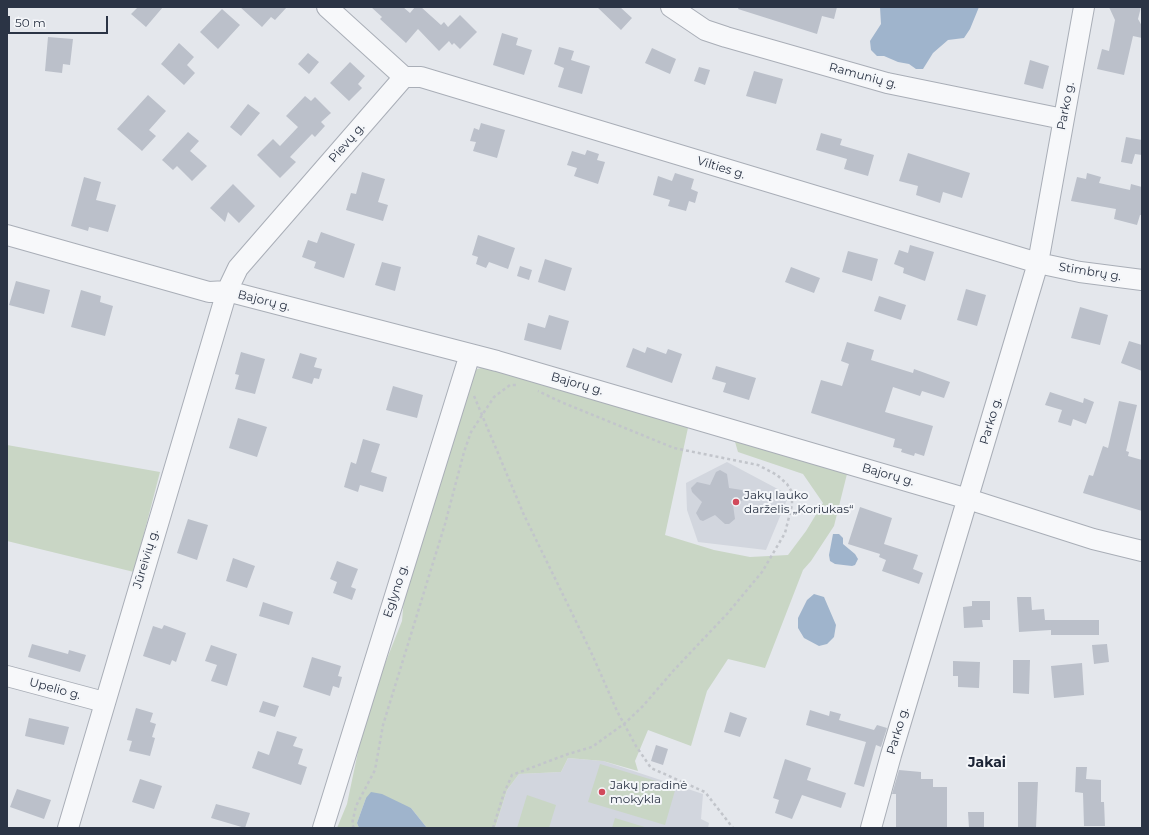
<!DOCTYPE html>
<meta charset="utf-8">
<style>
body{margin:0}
#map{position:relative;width:1149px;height:835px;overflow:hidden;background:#e4e7ec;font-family:Montserrat,sans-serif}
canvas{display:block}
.frame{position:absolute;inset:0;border:8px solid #2b3445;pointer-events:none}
.scale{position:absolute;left:8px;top:16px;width:100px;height:18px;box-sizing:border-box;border:2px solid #2b3445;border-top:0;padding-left:5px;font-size:12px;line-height:14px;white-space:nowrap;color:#2b3445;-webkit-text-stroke:3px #f4f6f9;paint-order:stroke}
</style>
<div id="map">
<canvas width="1149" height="835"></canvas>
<div class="frame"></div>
<div class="scale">50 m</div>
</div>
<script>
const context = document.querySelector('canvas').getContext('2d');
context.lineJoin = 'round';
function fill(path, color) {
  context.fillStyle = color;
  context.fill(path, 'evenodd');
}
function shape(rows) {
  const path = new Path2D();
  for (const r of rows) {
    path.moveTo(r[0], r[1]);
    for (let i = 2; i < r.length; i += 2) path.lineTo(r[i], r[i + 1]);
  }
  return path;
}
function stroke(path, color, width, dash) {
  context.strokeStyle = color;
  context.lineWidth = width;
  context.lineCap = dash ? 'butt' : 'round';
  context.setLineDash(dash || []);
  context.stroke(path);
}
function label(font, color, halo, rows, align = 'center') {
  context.font = font + ' Montserrat,sans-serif';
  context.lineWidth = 4;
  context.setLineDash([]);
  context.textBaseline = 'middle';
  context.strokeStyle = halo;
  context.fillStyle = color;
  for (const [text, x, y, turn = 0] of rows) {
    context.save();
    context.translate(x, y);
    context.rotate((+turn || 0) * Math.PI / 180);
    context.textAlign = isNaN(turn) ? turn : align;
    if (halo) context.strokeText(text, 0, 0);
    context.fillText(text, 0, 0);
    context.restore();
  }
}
const built = shape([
 [727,462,789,495,766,550,698,542,687,510,686,483],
 [568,758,603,761,703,794,701,819,709,823,708,828,495,828,507,790,519,774,561,772]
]);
const green = shape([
 [485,367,689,423,665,535,714,550,750,557,788,555,806,531,823,503,803,474,738,452,733,435,848,470,834,526,811,561,803,570,765,668,728,659,707,691,691,746,648,730,635,761,638,771,603,761,568,758,561,772,519,774,507,790,495,828,427,828,411,808,366,798,357,823,359,828,337,828,347,804,367,709,402,621,405,585,470,376,477,369],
 [7,445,160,472,134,572,7,541],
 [600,764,676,787,665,825,588,802],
 [527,795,556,805,549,828,517,828],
 [615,818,648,828,612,828]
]);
const water = shape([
 [880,7,979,7,970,29,964,38,948,40,933,53,923,69,916,69,909,64,898,62,884,56,877,56,871,50,870,41,881,24],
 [833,534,839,534,843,538,843,544,855,554,858,559,855,565,852,566,835,564,830,561,829,555],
 [814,594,824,597,836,625,834,637,827,644,819,646,804,638,798,628,798,618,807,600],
 [371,792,382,794,411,808,427,828,359,828,357,823,366,798]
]);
const building = shape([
 [138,7,163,7,146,27,131,14],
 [240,7,287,7,275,20,271,17,262,27],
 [371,7,403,7,410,13,415,7,421,7,441,25,444,22,448,27,460,15,477,32,460,49,454,43,452,45,449,41,439,51,418,29,406,43,380,19,382,17],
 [597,7,620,7,632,18,621,30],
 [739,7,837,7,834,19,822,16,817,34,738,9],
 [1109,7,1141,7,1138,19,1142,26,1142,38,1133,36,1124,75,1097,69,1102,49,1109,51,1115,20],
 [222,9,240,25,218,49,200,32],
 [502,33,518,38,516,45,532,50,524,75,493,65],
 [48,37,73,39,70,65,63,64,62,73,45,71],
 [179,43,194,57,187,65,195,73,184,85,161,64],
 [559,47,574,51,571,60,590,66,582,94,558,87,564,68,554,64],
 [652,48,676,59,670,74,645,63],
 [308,53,319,62,309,74,298,64],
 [1030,60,1049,66,1043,89,1024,84],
 [350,62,365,76,358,84,362,88,349,101,330,83],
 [699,67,710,70,705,85,694,81],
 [754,71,783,79,776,104,746,96],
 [148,95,166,111,149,130,156,136,142,151,117,129],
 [305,96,311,101,315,97,331,113,321,122,325,126,315,137,312,134,290,157,296,162,280,178,257,155,273,139,280,146,298,127,286,116],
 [248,104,260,113,241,136,230,127],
 [481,123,505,130,497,158,473,151,476,142,470,141,474,128,479,130],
 [188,132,199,141,190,151,207,166,192,181,177,166,173,170,162,160],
 [821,133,842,139,840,145,874,155,868,176,844,169,847,159,816,150],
 [1126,137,1142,140,1142,155,1135,154,1132,164,1121,162],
 [587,150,599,154,597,160,605,162,598,184,574,176,577,168,567,165,572,151,585,155],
 [908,153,970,173,962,198,943,192,940,203,916,195,918,186,899,181],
 [362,172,385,179,378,202,388,205,383,221,346,210,351,193,356,194],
 [675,173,694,179,691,189,698,192,695,203,689,201,686,211,668,206,670,200,653,195,658,176,672,181],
 [1087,173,1101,177,1099,183,1130,190,1131,184,1142,187,1142,215,1140,215,1137,225,1114,219,1116,209,1071,201,1077,177,1086,179],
 [84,177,101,182,96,200,116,205,108,232,89,227,88,231,71,226],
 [233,184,255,206,239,223,228,212,225,222,210,208],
 [321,232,355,244,344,278,314,268,316,262,302,257,308,240,317,243],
 [478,235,515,248,508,269,489,262,486,268,476,264,478,257,472,255],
 [910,245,934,252,925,281,903,273,904,268,894,264,899,250,908,253],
 [848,251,878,259,872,281,842,272],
 [545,259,572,268,565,291,538,282],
 [382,262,401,267,395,291,375,285],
 [520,266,532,270,529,280,517,276],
 [791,267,820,278,814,293,785,282],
 [16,281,50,290,44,314,9,305],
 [966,289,986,295,977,326,957,320],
 [81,290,101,296,100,302,113,306,105,336,71,327],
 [879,296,906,305,901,320,874,311],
 [1080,307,1108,315,1100,345,1071,338],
 [549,315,569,321,561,350,524,340,528,323,545,328],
 [1129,341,1142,345,1142,371,1121,363],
 [847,342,874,350,871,360,913,373,914,369,950,382,944,398,922,391,920,396,893,387,885,412,933,426,924,456,915,453,914,456,901,452,902,449,893,447,895,439,811,413,821,380,842,386,849,364,841,361],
 [647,347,666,354,668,349,682,354,672,383,626,367,633,348,645,353],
 [241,352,265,359,255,394,235,389,239,375,235,374],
 [300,353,317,358,314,367,322,369,319,379,314,378,312,384,292,378],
 [716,366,756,378,749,400,723,392,726,383,712,379],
 [393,386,423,395,417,418,386,410],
 [1050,392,1083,403,1084,398,1094,402,1086,424,1073,419,1071,426,1058,422,1062,410,1045,405],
 [1119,401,1137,405,1126,451,1129,452,1128,456,1142,460,1142,511,1083,493,1089,475,1093,476,1103,446,1108,448],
 [238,418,267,427,257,457,229,448],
 [363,439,380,444,371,472,387,477,383,492,360,485,358,492,344,487,351,462,356,464],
 [720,470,727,474,729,488,742,490,745,492,743,500,733,505,735,519,729,524,725,524,715,515,703,521,700,520,696,513,702,502,692,492,691,488,697,482,710,485,716,472],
 [860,507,892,518,884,544,918,555,913,569,923,573,919,584,882,571,886,560,879,557,880,554,848,544],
 [188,519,208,525,197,560,177,553],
 [233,558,255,566,247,588,226,581],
 [337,561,358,569,351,587,356,589,352,600,333,593,337,582,330,579],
 [1017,597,1031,597,1032,610,1044,609,1045,620,1099,620,1099,635,1051,635,1051,630,1019,632],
 [972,601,990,601,990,620,982,620,983,627,964,628,963,607,972,606],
 [263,602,293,612,289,625,259,616],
 [164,625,186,633,176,662,172,660,170,665,143,656,153,626,162,629],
 [32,644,68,654,69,650,86,655,80,672,28,657],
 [1107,644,1109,662,1094,664,1092,645],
 [211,645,237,654,227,686,211,681,217,665,205,661],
 [312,657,341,666,338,676,342,677,339,688,333,686,330,696,303,687],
 [1013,660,1030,660,1029,694,1013,693],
 [953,661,980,662,979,688,958,687,958,676,953,676],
 [1082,663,1084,695,1054,698,1051,666],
 [263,701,279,706,275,717,259,712],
 [136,708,153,713,150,722,156,724,152,737,155,738,150,756,129,751,132,741,127,740],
 [810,710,829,716,830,711,841,714,839,720,874,730,877,725,887,728,881,747,876,745,864,787,854,784,866,742,806,725],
 [730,712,747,718,740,737,724,732],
 [29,718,69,727,64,745,25,736],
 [277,731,297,737,293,746,303,749,298,764,307,767,301,785,252,768,258,751,269,755],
 [656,745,668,749,663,765,651,761],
 [785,759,811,768,807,780,846,793,841,808,802,795,792,819,775,813,779,800,773,798],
 [1076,767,1087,767,1086,779,1101,780,1101,802,1104,802,1105,826,1084,826,1083,793,1075,792],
 [899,770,921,772,921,779,933,779,933,787,947,787,947,828,896,828,896,794,892,794],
 [140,779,162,786,154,809,132,802],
 [1018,782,1038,782,1036,828,1018,828],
 [17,789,51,800,44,819,10,807],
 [216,804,250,813,245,828,211,818],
 [968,812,984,812,984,828,969,828]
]);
const path = shape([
 [474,396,524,515,591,652,617,711,636,746,651,768,705,792,733,828],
 [354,828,352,824,356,806,375,770,383,725,445,524,464,452,471,432,494,397,510,385,518,385],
 [493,828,504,793,512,775,568,754,592,747,624,724,643,706,674,670,727,614,762,572,785,533,792,505,792,492,787,484,777,475,758,465,674,448,561,402,538,391]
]);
const minor = shape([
 [327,7,404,77],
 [671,7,705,30,726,37,887,83,1063,119],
 [404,77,421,77,1038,263,1080,272,1142,280],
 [7,235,209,292,227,291,497,361,968,499,1093,539,1142,551],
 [7,676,104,702],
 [68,828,227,291,238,268,404,77],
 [323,828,470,354],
 [871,828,891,755,1038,263,1084,7]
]);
const markers = [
 [736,502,4,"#d1495b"],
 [602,792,4,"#d1495b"]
];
const streetNames = [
 ["Ramunių g.",863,76,15],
 ["Parko g.",1066,106,-79],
 ["Pievų g.",347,143,-49],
 ["Vilties g.",721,168,17],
 ["Stimbrų g.",1090,272,9],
 ["Bajorų g.",264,301,14],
 ["Bajorų g.",577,384,16],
 ["Parko g.",991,421,-73],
 ["Bajorų g.",888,475,16],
 ["Jūreivių g.",146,559,-73],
 ["Eglyno g.",396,591,-72],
 ["Upelio g.",55,689,15],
 ["Parko g.",898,731,-73]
];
const poiNames = [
 ["Jakų lauko",744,495],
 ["darželis „Koriukas“",744,509],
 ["Jakų pradinė",610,785],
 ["mokykla",610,799]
];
const quarterNames = [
 ["Jakai",987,763]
];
fill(built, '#d2d6de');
fill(green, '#c9d6c5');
fill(water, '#9fb4cc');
fill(building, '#bbc0ca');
stroke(minor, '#a9aeb7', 22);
stroke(path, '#c2c5cb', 2.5, [3, 3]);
stroke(minor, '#f7f8fa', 20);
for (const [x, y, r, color] of markers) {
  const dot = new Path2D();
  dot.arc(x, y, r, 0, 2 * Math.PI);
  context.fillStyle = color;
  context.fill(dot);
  stroke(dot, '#f4f6f9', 1.5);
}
label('12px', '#2b3445', '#f4f6f9', streetNames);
label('12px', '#2b3445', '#f4f6f9', poiNames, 'left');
label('bold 14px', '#1d2536', '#f4f6f9', quarterNames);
</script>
